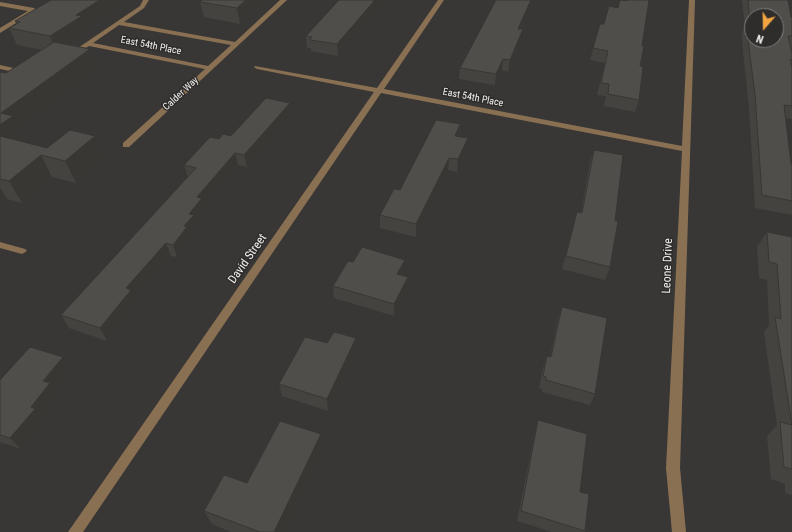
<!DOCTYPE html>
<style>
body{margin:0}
#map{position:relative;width:792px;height:532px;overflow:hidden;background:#393735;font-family:"Roboto Condensed",sans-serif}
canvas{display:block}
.north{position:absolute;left:744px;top:8px;width:40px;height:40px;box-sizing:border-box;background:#2f2d2b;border:1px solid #7d7b79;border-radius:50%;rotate:200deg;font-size:11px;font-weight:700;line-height:16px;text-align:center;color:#f1f0ee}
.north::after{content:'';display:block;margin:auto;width:14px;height:18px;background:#f2a541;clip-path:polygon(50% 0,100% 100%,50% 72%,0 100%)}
</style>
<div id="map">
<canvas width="792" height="532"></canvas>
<div class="north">N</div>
</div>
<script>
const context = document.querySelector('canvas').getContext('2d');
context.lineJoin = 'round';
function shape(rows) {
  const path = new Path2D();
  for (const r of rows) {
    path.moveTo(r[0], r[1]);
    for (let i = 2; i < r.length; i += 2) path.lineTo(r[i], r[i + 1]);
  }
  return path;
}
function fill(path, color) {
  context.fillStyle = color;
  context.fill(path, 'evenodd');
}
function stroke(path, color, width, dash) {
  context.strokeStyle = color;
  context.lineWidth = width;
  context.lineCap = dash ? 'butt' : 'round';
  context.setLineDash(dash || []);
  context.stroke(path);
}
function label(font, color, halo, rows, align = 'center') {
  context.font = font + ' "Roboto Condensed",sans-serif';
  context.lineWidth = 3;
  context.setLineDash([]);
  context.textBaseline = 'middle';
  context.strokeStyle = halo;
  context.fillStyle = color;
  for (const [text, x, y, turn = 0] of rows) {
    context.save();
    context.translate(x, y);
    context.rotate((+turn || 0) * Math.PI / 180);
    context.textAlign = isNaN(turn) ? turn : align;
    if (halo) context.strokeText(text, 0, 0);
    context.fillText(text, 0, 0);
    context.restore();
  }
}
const street = shape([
 [143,0,149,0,144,8,124,22,235,42,280,0,287,0,129,147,123,147,123,143,205,69,89,46,73,56,69,56,69,54,140,6,143,0],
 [119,25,231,45,208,66,93,43,119,25],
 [438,0,444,0,384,89,682,146,689,0,695,0,680,468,686,532,672,532,666,468,682,151,381,93,83,532,68,532,374,92,257,69,254,67,255,66,377,88,438,0],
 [0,2,34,8,37,10,0,33,0,28,28,11,0,6,0,2],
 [0,65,26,71,28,72,24,74,0,69,0,65],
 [0,242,25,249,27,251,22,254,0,248,0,242]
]);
const wall = shape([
 [202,0,265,0,265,1,240,24,204,17,200,2],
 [339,0,385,0,338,56,311,51,311,48,307,48,306,36],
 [496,0,532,0,532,5,521,29,521,41,508,72,502,70,495,85,459,79,460,68],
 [626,0,649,0,642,46,639,100,635,112,604,106,606,96,597,95,605,63,590,60,600,24,604,24,618,8,626,1],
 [742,0,788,0,791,17,792,17,792,49,791,49,792,53,792,63,791,64,792,67,792,119,785,118,791,164,792,164,792,215,755,208,749,107,743,52,742,33,745,27],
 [122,4,86,29,88,32,69,45,90,49,98,70,20,129,24,137,19,141,47,148,105,157,76,183,52,177,22,203,7,199,1,205,0,204,0,73,6,73,42,50,17,45,9,28,16,24,15,21],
 [290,103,291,115,247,167,238,165,204,206,206,211,196,223,198,228,190,237,191,240,177,257,171,256,135,297,138,302,107,341,69,328,61,315,188,177,184,165,219,139,231,136],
 [460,124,459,137,466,151,457,172,448,170,416,237,380,228,380,215,400,190],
 [594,150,610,267,605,280,562,269,577,212,581,213,590,162],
 [767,232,792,237,792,495,785,493,785,484,771,479,767,436,777,425,764,332,769,325,767,280,759,278,757,247],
 [353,262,404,273,403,276,408,277,408,290,394,316,334,298,333,286],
 [562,307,595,394,590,405,542,392,542,389,539,388,543,368,547,356,550,357,558,319],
 [327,343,357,350,328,411,282,396,279,384],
 [71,369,55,389,59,395,42,417,45,420,21,449,0,442,0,380],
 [538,420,585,531,585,532,552,532,517,521,535,432],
 [321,434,324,450,286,532,231,532,212,524,204,511]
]);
const shadedWall = shape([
 [100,0,121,0,122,4,86,29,88,32,57,53,50,36,76,15],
 [246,0,265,0,265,1,240,24,237,8],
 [375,0,385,0,338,56,337,44],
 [531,0,532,0,532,5,516,40,518,29],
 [523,29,521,41,508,72,510,60],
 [90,49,98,70,20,129,24,137,1,155,0,153,0,125,1,113],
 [503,59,502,70,495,85,496,74],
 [290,103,291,115,247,167,244,155],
 [460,124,459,137,455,136],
 [95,136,105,157,76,183,65,161],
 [468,138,466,151,457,172,458,159],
 [235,153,238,165,204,206,206,211,196,223,198,228,190,237,191,240,177,257,173,245,184,226,189,214,197,197],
 [41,155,52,177,22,203,9,181],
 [449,158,448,170,416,237,416,224],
 [0,188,7,199,1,205,0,204],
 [166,243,171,256,135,297,138,302,107,341,100,328,126,288],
 [405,260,404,273,397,286,397,274],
 [408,277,408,290,394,316,394,304],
 [356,338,357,350,328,411,327,399],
 [63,357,71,369,55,389,59,395,42,417,45,420,21,449,10,438,31,407,43,381],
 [321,434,324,450,286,532,274,532]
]);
const building = shape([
 [51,0,100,0,76,15,82,16,50,36,9,28,20,22,15,21,51,0],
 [202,0,246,0,237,8,200,2,202,0],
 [339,0,375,0,337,44,310,40,312,37,306,36,339,0],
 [496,0,531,0,518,29,523,29,510,60,503,59,496,74,460,68,496,0],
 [620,0,627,1,627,0,649,0,642,46,644,46,640,66,643,67,639,100,608,94,609,84,601,83,608,51,593,48,600,24,604,24,609,6,618,8,620,0],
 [748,0,788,0,791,17,792,17,792,36,788,36,792,53,792,60,790,59,792,67,792,106,784,105,791,164,792,164,792,201,762,195,755,95,748,40,747,22,750,22,748,0],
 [752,16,776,16,776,40,752,40,752,16],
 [54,42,90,49,1,113,13,116,0,125,0,73,2,72,6,73,54,42],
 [266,98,290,103,244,155,235,153,197,197,202,198,189,214,194,215,184,226,187,227,173,245,166,243,126,288,131,290,100,328,61,315,196,168,184,165,210,137,219,139,223,134,231,136,266,98],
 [436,120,460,124,455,136,468,138,458,159,449,158,416,224,380,215,394,189,400,190,436,120],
 [70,130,95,136,65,161,41,155,9,181,0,179,0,136,47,148,70,130],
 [594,150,623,155,615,221,618,221,610,267,566,256,577,212,582,213,594,150],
 [767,232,792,237,792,469,784,467,780,422,792,425,775,317,781,319,777,264,769,262,767,232],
 [362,247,405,260,397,274,408,277,394,304,333,286,348,261,353,262,362,247],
 [562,307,607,318,595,394,546,380,546,377,543,376,547,356,551,357,562,307],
 [334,332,356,338,327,399,279,384,305,337,327,343,334,332],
 [30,347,63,357,43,381,50,383,31,407,35,409,10,438,0,435,0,380,30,347],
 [538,420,587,434,580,492,589,494,585,531,521,511,538,420],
 [280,421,321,434,274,532,260,532,204,511,224,475,247,483,280,421]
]);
const farStreetnames = [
 ["East 54th Place",151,46,11],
 ["Calder Way",181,94,-43],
 ["East 54th Place",473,98,11]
];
const streetNames = [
 ["David Street",248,259,-55],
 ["Leone Drive",668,266,-88]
];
fill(street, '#8a7053');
fill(wall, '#454340');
fill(shadedWall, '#383734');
fill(building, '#504e4b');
stroke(building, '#383734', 1);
label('10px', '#f1f0ee', '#2f2d2b', farStreetnames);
label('12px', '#f1f0ee', '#2f2d2b', streetNames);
</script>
